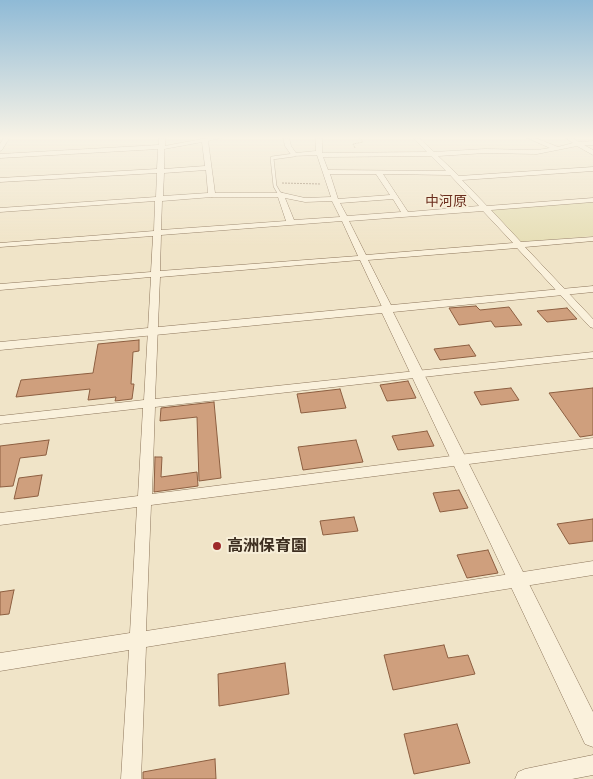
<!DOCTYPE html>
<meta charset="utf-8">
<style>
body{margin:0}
canvas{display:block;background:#f0e4c8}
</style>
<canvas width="593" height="779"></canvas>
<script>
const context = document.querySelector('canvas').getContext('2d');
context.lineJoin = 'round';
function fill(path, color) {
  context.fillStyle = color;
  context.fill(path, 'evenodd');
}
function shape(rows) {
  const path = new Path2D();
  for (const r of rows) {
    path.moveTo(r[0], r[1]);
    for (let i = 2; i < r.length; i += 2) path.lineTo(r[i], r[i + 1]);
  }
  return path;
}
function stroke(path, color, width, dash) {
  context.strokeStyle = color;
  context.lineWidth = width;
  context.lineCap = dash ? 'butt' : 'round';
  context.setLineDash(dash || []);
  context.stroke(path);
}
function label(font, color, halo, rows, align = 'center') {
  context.font = font + ' "Crimson Pro","Noto Sans JP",serif';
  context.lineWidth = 4;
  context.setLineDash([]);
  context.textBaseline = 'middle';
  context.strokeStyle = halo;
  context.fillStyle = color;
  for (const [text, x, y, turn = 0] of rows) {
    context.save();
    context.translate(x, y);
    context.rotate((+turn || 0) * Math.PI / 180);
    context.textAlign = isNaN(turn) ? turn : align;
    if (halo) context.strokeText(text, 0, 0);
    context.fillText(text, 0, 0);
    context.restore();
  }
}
const farmland = shape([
 [591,202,593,203,593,236,521,242,490,209]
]);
const building = shape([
 [476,306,480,310,509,307,522,325,495,327,491,321,459,325,449,308,476,306],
 [567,308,577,319,547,322,537,311,567,308],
 [139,340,139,351,133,352,131,384,134,384,132,399,115,401,116,397,88,400,90,389,16,397,21,380,93,373,98,344,139,340],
 [469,345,476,356,440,360,434,349,469,345],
 [408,381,416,398,387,401,380,385,408,381],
 [511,388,519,400,481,405,474,392,511,388],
 [593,388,593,435,580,437,549,393,593,388],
 [340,389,346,408,301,413,297,394,340,389],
 [214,402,221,478,199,481,197,417,160,421,161,408,214,402],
 [427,431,434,446,398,450,392,436,427,431],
 [49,440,46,455,20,458,13,486,0,487,0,446,49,440],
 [356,440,363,462,303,470,298,447,356,440],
 [155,457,162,457,161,477,197,472,198,486,154,492,155,457],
 [42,475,38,496,14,499,19,478,42,475],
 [459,490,468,508,440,512,433,493,459,490],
 [354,517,358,531,323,535,320,521,354,517],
 [593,519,593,541,569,544,557,524,593,519],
 [488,550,498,573,467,578,457,555,488,550],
 [14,590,9,614,0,615,0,592,14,590],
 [444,645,448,658,468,655,475,674,393,690,384,655,444,645],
 [285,663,289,694,219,706,218,674,285,663],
 [457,724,470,763,414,774,404,734,457,724],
 [215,759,216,779,143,779,143,772,215,759]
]);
const path = shape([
 [355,148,353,144,363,142,359,137],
 [282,183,321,184]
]);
const service = shape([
 [283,195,279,193,275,186,272,158,294,155]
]);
const minor = shape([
 [4,137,10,137,2,150,0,151,0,144,4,137],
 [159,137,165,137,165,146,212,137,225,137,208,141,215,193,283,193,305,198,331,197,317,155,292,156,285,146,283,137,289,137,291,146,296,153,316,151,316,137,322,137,322,153,427,152,412,137,418,137,434,152,485,149,537,150,550,148,525,137,533,137,558,147,573,143,564,137,571,137,579,142,593,141,593,145,584,145,593,150,593,155,577,146,537,154,485,153,438,156,459,176,593,167,593,171,462,180,487,206,593,198,593,202,491,210,521,242,593,237,593,241,525,247,593,319,593,328,590,327,517,248,368,260,393,309,388,312,383,309,360,260,160,277,155,399,593,352,593,358,155,407,152,494,593,438,593,448,151,505,146,631,593,561,593,575,146,647,141,779,121,779,129,650,0,671,0,653,130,633,137,507,0,525,0,513,138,496,143,408,0,424,0,416,144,400,151,277,0,290,0,284,151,272,153,236,0,247,0,243,154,231,155,201,0,212,0,208,156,197,157,173,0,182,0,178,157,169,158,149,0,158,0,154,159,145,159,137],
 [202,142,205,166,164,169,164,149,202,142],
 [431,156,446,171,328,170,323,157,431,156],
 [206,170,208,193,163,196,164,173,206,170],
 [330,174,376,174,390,195,338,199,330,174],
 [383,174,450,175,479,206,408,212,383,174],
 [212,197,278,197,286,221,161,230,162,201,212,197],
 [285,198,305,202,332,201,340,217,294,220,285,198],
 [393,199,401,212,347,216,340,203,393,199],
 [483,211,513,243,366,255,349,221,483,211],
 [342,221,358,256,160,271,161,235,342,221],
 [593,755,593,775,572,779,515,779,518,772,525,769,593,755]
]);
const tertiary = shape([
 [593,286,593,292,393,312,593,712,593,747,585,744,382,313,0,350,0,342,593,286]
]);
const markers = [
 [217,546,5,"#9e2a2b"]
];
const farQuarternames = [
 ["中河原",446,202]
];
const nearPoinames = [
 ["高洲保育園",227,546]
];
fill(farmland, '#e6deb5');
fill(building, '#cf9f7d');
stroke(building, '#8d5f41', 1);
stroke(service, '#8d765c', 4);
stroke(minor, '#8d765c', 1);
stroke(tertiary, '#8d765c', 1);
stroke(path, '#8d765c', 1, [2, 1]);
stroke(service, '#faf1dc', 3);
fill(minor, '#faf1dc');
fill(tertiary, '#faf1dc');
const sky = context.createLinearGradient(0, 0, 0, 246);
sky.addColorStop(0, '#8fbad6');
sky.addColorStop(0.56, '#f8f3e6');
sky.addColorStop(1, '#f8f3e600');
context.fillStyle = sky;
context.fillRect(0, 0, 593, 246);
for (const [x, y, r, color] of markers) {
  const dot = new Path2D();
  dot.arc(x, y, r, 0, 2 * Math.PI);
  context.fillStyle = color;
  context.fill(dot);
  stroke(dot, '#f7eed8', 2);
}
label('14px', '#6b2e1e', '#f7eed8', farQuarternames);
label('bold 16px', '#3d2e20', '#f7eed8', nearPoinames, 'left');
</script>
